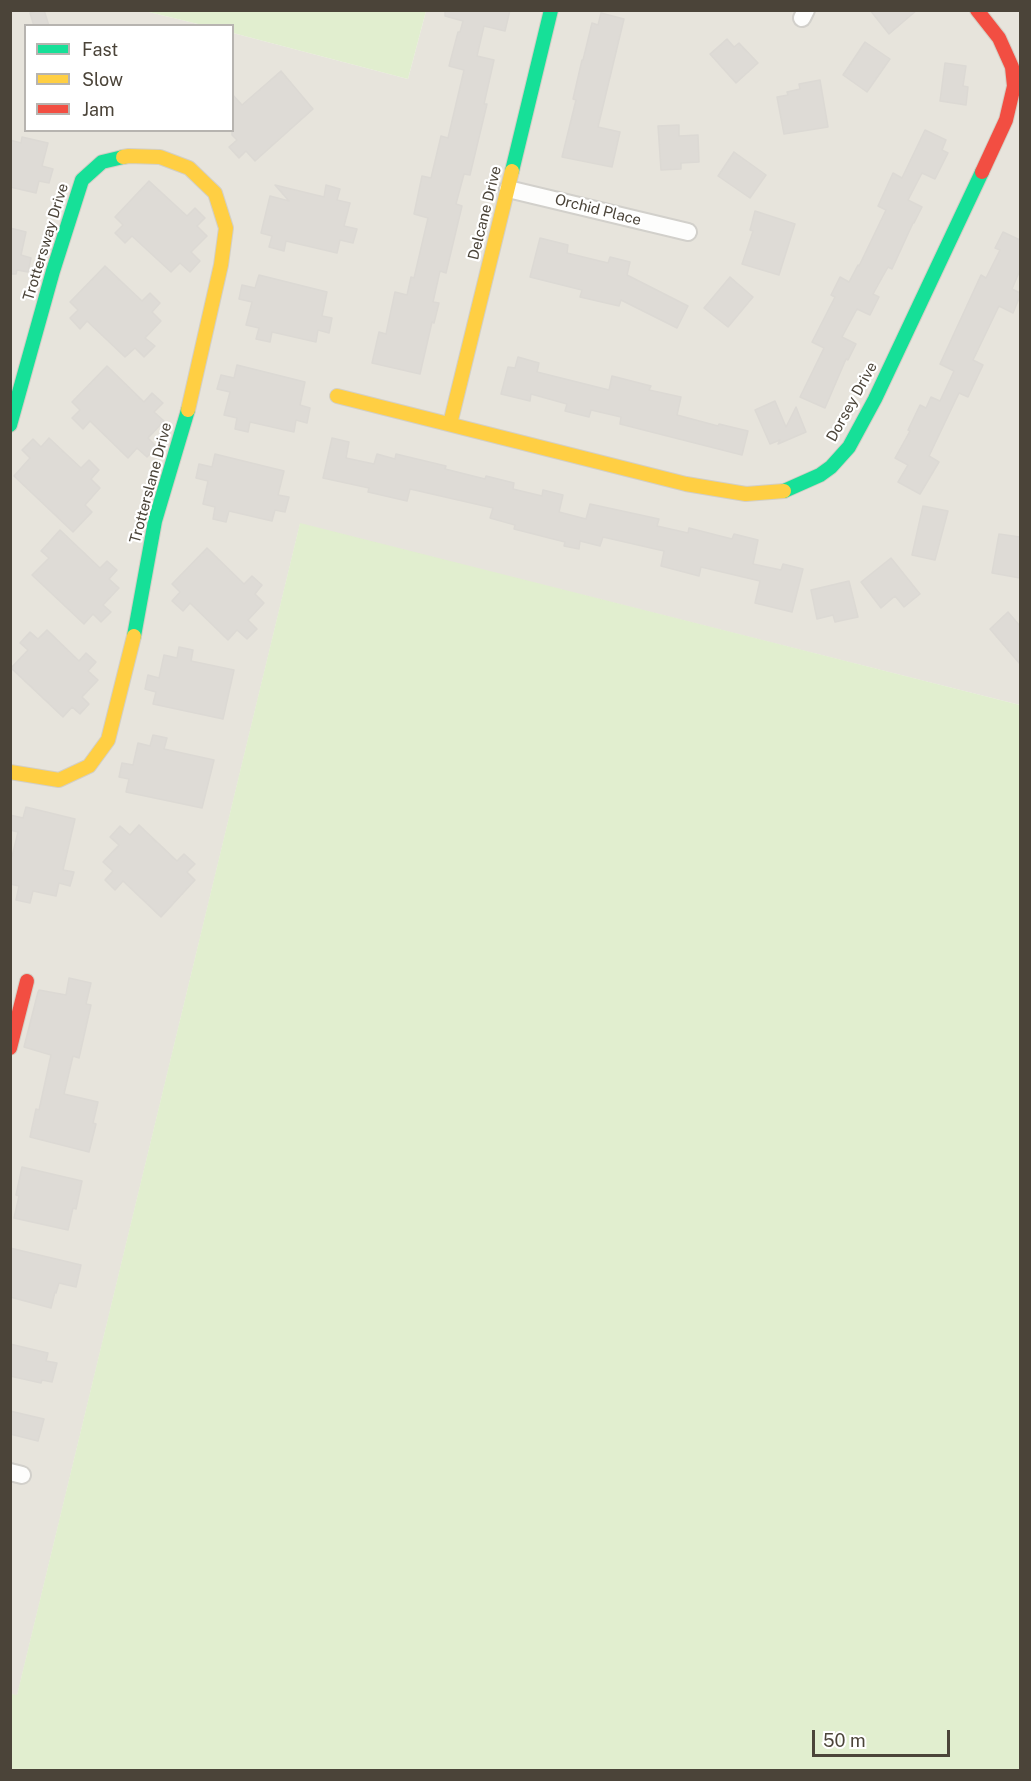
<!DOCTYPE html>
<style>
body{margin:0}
#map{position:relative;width:1031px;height:1781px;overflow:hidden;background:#f4f2ee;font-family:"Public Sans",sans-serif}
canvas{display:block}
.frame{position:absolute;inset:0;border:12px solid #4b4439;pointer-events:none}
.legend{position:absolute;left:24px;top:24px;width:210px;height:108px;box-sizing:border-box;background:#fff;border:2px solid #b7b4b0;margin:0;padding:8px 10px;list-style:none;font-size:18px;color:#4b4439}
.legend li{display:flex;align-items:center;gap:12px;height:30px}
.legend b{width:30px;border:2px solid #b7b4b0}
.scale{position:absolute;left:812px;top:1730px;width:138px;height:27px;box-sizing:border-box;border:3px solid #4b4439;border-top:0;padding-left:8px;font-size:18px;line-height:21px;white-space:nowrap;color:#4b4439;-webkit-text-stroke:4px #fff;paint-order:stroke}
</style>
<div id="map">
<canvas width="1031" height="1781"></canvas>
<div class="frame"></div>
<ul class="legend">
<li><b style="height:8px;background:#16e098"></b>Fast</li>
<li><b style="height:8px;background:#ffcf43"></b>Slow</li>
<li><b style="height:8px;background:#f24e42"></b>Jam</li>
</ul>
<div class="scale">50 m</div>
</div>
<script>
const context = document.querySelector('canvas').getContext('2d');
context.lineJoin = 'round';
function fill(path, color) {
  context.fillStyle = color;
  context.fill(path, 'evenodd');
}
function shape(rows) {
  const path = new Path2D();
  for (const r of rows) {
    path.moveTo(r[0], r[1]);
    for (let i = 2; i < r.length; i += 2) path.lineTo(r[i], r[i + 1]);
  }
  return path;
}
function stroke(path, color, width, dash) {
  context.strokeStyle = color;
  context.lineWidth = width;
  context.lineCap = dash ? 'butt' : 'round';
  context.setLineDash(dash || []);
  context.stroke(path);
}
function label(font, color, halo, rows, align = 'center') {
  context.font = font + ' "Public Sans",sans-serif';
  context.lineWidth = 4.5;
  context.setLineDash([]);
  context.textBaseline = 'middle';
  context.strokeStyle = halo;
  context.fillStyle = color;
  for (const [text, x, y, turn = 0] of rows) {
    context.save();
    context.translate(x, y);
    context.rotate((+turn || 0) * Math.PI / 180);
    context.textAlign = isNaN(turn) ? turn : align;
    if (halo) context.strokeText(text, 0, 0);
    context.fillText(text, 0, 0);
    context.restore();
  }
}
const residential = shape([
 [11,11,145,11,202,25,26,26,26,130,232,130,233,33,408,79,426,11,1020,11,1020,705,300,524,17,1696,11,1694]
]);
const green = shape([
 [145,11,426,11,408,79,233,33,232,26,202,25],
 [300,523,1020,705,1020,1770,11,1770,11,1694,17,1695]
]);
const building = shape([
 [40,10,44,10,49,26,34,26,30,13,40,10],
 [445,10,510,10,505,31,484,26,477,56,494,60,484,104,487,104,470,175,464,174,456,204,462,206,446,273,440,271,433,302,439,303,434,323,432,322,420,374,372,363,379,332,386,334,395,292,407,295,411,277,414,278,428,218,414,214,422,176,431,178,441,136,448,138,464,70,449,66,458,32,460,32,463,21,445,16,445,10],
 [870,10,917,10,889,34,870,10],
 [601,13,624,19,598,127,620,132,612,167,562,157,576,100,573,99,582,60,583,60,592,23,598,25,601,13],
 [727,39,734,47,739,43,758,63,736,83,710,54,727,39],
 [865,42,890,59,867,92,843,75,865,42],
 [945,63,966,66,963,86,968,87,966,105,940,101,945,63],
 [281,71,313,109,255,161,246,151,239,158,229,147,237,140,232,135,232,94,242,105,281,71],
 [820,80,828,127,784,134,777,97,788,95,787,92,800,89,799,84,820,80],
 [679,125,679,136,698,135,699,162,681,163,681,169,661,170,658,126,679,125],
 [925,130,946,140,942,150,948,153,935,179,922,173,908,200,922,207,914,223,913,223,892,269,888,267,873,294,879,297,870,315,857,309,842,337,856,344,848,360,846,359,825,408,800,397,824,348,812,342,835,297,831,295,840,277,849,282,858,265,859,266,886,210,878,206,893,173,902,178,925,130],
 [22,137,48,143,42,166,53,169,49,183,39,181,36,193,10,187,10,140,21,143,22,137],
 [734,152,766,175,750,198,718,176,734,152],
 [149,181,187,216,195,208,205,218,197,226,207,236,191,252,200,261,190,272,180,263,171,272,132,236,125,243,115,233,123,225,115,217,149,181],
 [275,185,324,197,326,185,340,189,337,200,350,203,344,226,357,229,353,243,340,240,337,253,286,241,284,251,269,247,272,236,261,233,270,196,289,201,275,185],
 [755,211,795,224,779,275,742,264,753,231,750,230,755,211],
 [10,228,26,232,21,255,31,258,28,272,17,270,16,274,10,274,10,228],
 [1003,232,1020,240,1020,270,1012,289,1020,293,1020,296,1013,313,999,306,973,360,983,365,968,397,959,393,929,456,939,462,920,494,898,482,908,465,895,458,910,431,908,430,920,405,926,408,931,397,940,401,954,371,940,364,981,275,986,278,1000,250,995,248,1003,232],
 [540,238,568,245,567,253,608,263,610,257,630,262,627,275,688,306,677,328,621,300,619,306,580,297,582,290,530,277,540,238],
 [105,266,142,301,150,293,160,303,152,312,161,321,145,338,155,346,144,357,135,348,125,357,87,321,80,329,70,318,78,310,70,302,105,266],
 [259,275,327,292,322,316,332,318,329,333,318,330,316,342,272,332,270,342,256,339,259,328,246,325,252,302,239,299,242,285,255,288,259,275],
 [730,277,753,297,728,327,704,308,730,277],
 [518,357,539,363,537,372,609,390,612,376,651,386,649,390,681,397,677,415,718,426,719,424,748,431,742,455,620,424,621,417,591,410,589,417,565,411,567,404,531,394,530,401,501,394,508,367,515,368,518,357],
 [237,365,305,382,300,405,310,408,307,423,296,420,294,432,250,422,248,432,235,429,237,418,224,415,230,392,217,389,221,375,234,378,237,365],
 [107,366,144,402,152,393,163,403,154,412,164,421,148,438,157,447,147,457,137,448,128,458,90,421,83,429,72,418,80,410,72,402,107,366],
 [775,401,786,427,796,407,806,432,778,444,780,440,770,444,755,410,775,401],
 [49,438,81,468,89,460,99,470,91,479,100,488,85,505,92,512,73,532,14,476,30,458,22,450,33,439,41,447,49,438],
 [332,438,349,442,346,458,374,464,377,454,395,459,396,454,446,466,445,469,485,479,486,476,514,483,513,489,542,496,543,490,563,495,559,512,586,519,590,504,659,519,657,526,688,533,689,528,732,539,734,534,758,540,753,564,781,570,783,564,803,569,792,612,755,603,760,581,701,567,699,576,661,566,664,551,603,537,600,546,580,541,579,549,564,546,565,542,514,529,515,525,490,518,493,508,410,489,407,501,368,492,369,488,323,478,332,438],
 [215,454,284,471,278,495,289,497,285,512,275,510,272,521,229,511,226,522,213,519,215,507,203,504,208,481,196,478,199,464,212,467,215,454],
 [923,506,948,511,935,560,912,555,923,506],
 [60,530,100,568,107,561,117,570,109,579,119,588,103,605,111,612,101,622,93,614,84,624,32,575,49,558,41,551,60,530],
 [999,534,1020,537,1020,578,992,573,999,534],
 [207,548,244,584,252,576,262,585,255,594,264,603,248,620,257,629,247,639,237,630,228,640,190,603,183,611,172,601,180,592,172,584,207,548],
 [891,558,920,594,904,607,895,596,881,608,861,582,891,558],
 [849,581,858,617,835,622,833,615,817,619,811,590,849,581],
 [1008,612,1020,626,1020,664,990,629,1008,612],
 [47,630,79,661,86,653,96,662,88,671,98,680,82,697,89,704,80,714,72,707,63,717,11,668,28,650,20,643,30,632,38,639,47,630],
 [179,647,193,650,191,661,234,670,223,719,153,704,156,692,145,689,148,675,159,678,164,655,177,658,179,647],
 [153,735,167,738,164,749,214,760,202,808,126,792,129,779,119,777,122,763,133,765,138,743,150,746,153,735],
 [26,807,75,819,63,870,74,872,70,886,59,883,56,896,33,891,30,903,16,900,19,886,10,884,10,865,18,832,10,830,10,815,23,818,26,807],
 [139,825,177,861,184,854,195,864,187,872,195,880,161,917,123,881,115,890,105,880,113,871,103,862,119,845,110,837,120,826,130,835,139,825],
 [69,978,91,983,86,1004,91,1005,79,1058,73,1056,64,1094,98,1102,93,1123,96,1124,89,1152,30,1137,36,1109,39,1110,51,1055,24,1047,38,992,39,990,66,995,69,978],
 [22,1167,82,1181,76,1209,73,1208,68,1230,14,1218,19,1196,16,1195,22,1167],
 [10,1248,81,1265,76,1287,59,1283,56,1293,55,1292,51,1308,10,1297,10,1248],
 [10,1344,48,1353,46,1361,57,1363,52,1382,42,1380,41,1383,10,1376,10,1344],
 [10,1411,44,1419,38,1441,10,1434,10,1411]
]);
const street = shape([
 [802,18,806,10],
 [508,189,688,232],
 [10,1472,22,1475]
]);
const fast = shape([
 [512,171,551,10],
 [10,425,53,271,82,180,102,162,123,157],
 [784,491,820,475,831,467,849,447,875,399,982,172],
 [134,636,155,521,188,410]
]);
const slow = shape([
 [123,157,129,156,160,157,189,168,215,193,226,228,221,265,188,410],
 [337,396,686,484,746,494,784,491],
 [450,424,512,171],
 [10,772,59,780,89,766,108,740,134,636]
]);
const jam = shape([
 [977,10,999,38,1012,67,1014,86,1006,120,982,172],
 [10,1048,27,981]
]);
const streetNames = [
 ["Orchid Place",598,210,14],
 ["Delcane Drive",485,213,-76],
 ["Trottersway Drive",46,242,-73],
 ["Dorsey Drive",852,402,-61],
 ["Trotterslane Drive",151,483,-75]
];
fill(residential, '#e7e4dc');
fill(green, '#e1eecf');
fill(building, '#dedbd6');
stroke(building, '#dcd9d4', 1.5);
stroke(street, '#d2d0cb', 20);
stroke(fast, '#d3cfc5', 16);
stroke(slow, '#d3cfc5', 16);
stroke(jam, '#d3cfc5', 16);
stroke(street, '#fdfdfc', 16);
stroke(fast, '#16e098', 14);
stroke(slow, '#ffcf43', 14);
stroke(jam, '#f24e42', 14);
label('15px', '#4b4439', '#fff', streetNames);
</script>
